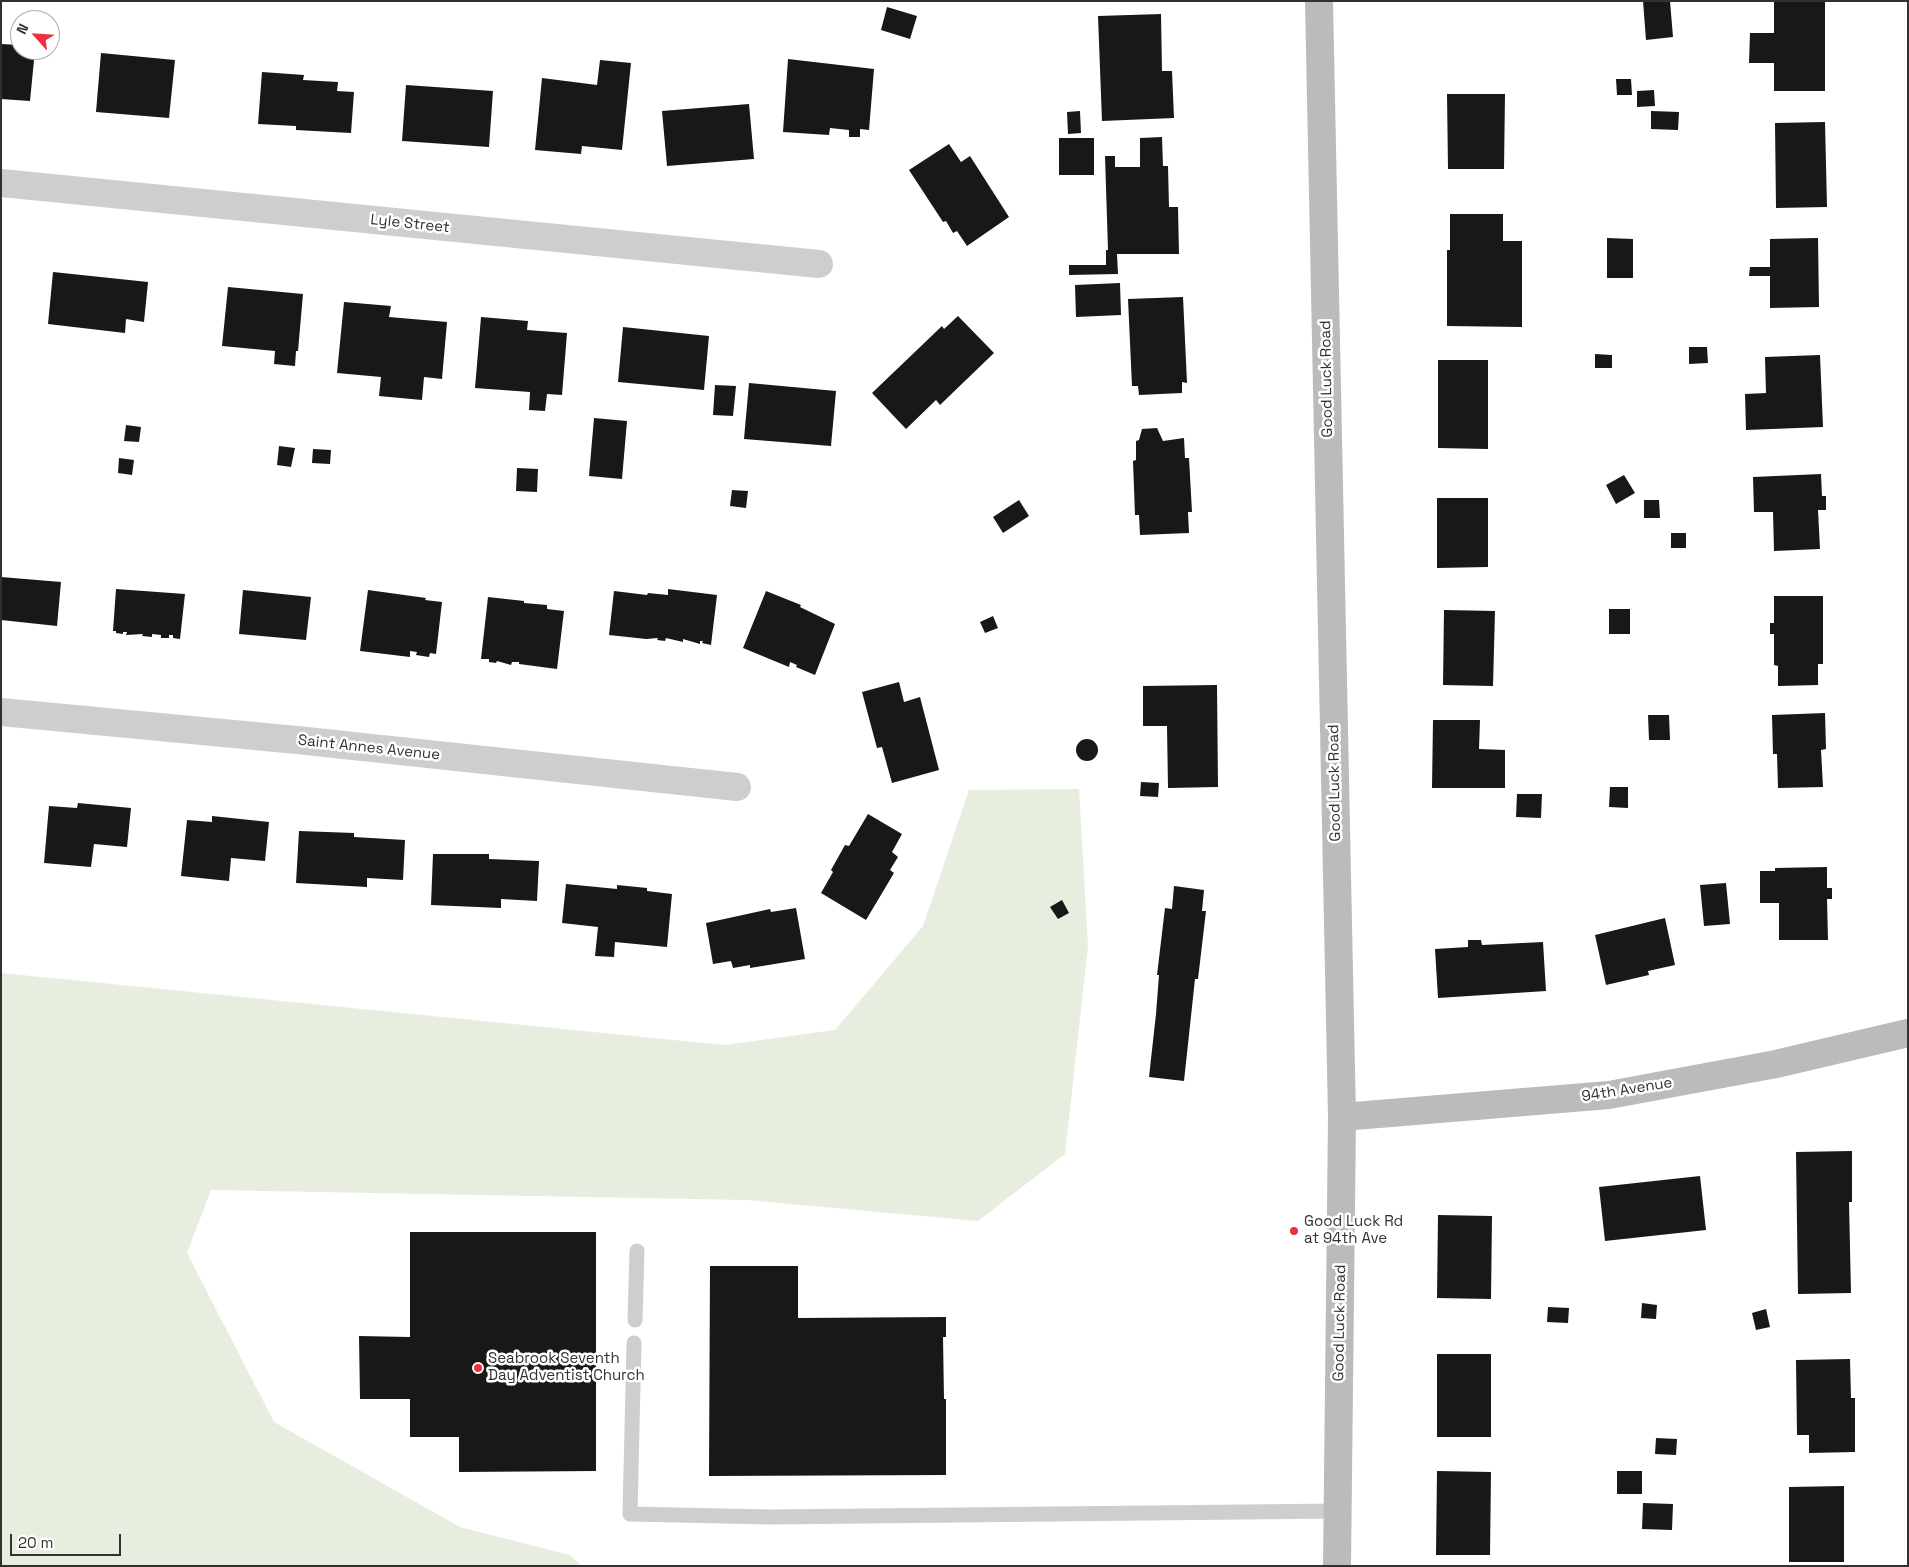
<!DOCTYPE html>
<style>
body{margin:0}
#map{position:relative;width:1909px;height:1567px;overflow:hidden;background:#fff;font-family:"Space Grotesk",sans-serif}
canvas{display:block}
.frame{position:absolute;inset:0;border:2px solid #313131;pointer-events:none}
.north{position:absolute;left:10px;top:10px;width:50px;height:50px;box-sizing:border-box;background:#fff;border:1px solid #adadad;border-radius:50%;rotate:296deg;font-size:14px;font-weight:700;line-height:20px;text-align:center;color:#313131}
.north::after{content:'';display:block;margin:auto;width:18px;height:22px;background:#eb303e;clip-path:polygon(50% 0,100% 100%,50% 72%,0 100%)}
.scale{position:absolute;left:10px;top:1534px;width:111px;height:22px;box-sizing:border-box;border:2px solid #313131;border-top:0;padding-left:6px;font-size:15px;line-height:18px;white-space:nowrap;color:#313131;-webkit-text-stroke:4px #fff;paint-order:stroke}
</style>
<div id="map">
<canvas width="1909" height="1567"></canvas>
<div class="frame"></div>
<div class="north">N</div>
<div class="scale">20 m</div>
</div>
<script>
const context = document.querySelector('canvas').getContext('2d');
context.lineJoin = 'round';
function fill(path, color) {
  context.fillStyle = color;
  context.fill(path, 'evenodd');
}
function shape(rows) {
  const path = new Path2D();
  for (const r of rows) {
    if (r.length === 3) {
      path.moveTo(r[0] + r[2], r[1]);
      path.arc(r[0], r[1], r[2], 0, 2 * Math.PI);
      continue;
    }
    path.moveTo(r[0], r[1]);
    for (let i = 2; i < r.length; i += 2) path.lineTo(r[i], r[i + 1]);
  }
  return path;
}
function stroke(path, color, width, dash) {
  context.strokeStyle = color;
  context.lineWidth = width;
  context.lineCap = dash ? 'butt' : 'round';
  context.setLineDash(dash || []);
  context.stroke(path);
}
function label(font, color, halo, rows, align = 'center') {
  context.font = font + ' "Space Grotesk",sans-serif';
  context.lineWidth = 5;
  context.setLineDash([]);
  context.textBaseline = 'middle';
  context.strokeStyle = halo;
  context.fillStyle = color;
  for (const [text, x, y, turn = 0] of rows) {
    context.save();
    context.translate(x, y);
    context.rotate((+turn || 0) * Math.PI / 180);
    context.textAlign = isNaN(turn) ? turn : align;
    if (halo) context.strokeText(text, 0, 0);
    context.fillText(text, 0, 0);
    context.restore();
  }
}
const green = shape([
 [1079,789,1088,946,1065,1154,978,1221,746,1200,211,1190,187,1253,274,1422,460,1527,570,1555,582,1566,1,1566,1,973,724,1045,835,1030,923,926,969,790]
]);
const building = shape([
 [1643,1,1670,1,1673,37,1646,40],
 [1774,1,1825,1,1825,91,1774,91,1774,63,1749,63,1750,33,1774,33],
 [887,7,917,16,910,39,881,30],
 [1161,14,1162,71,1172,71,1174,118,1102,121,1098,16],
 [1,44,20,45,20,50,35,50,30,101,1,99],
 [101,53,175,60,169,118,96,112],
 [788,59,874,69,869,130,860,129,860,137,849,137,849,130,830,128,829,135,783,132],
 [600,60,631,63,622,150,582,146,581,154,535,150,542,78,597,85],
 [262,72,304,75,303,80,338,82,337,91,354,92,351,133,296,130,296,126,258,124],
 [1616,79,1631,79,1632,95,1617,95],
 [406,85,493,91,489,147,402,141],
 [1654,90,1655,106,1637,107,1637,91],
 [1447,94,1505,94,1504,169,1448,169],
 [749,104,754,159,667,166,662,111],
 [1080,111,1081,133,1068,134,1067,112],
 [1651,111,1679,112,1678,130,1651,129],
 [1825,122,1827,207,1776,208,1775,123],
 [1162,137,1163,166,1168,166,1169,207,1178,207,1179,254,1117,254,1118,274,1069,275,1069,265,1106,265,1106,250,1108,250,1105,156,1115,156,1115,167,1140,167,1140,138],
 [1059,138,1094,138,1094,175,1059,175],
 [949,144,961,162,970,156,1009,217,967,246,957,231,953,233,946,221,943,222,909,170],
 [1450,214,1503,214,1503,241,1522,241,1522,327,1447,326,1447,250,1450,250],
 [1607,238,1633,239,1633,278,1607,278],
 [1818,238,1819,307,1770,308,1770,276,1749,276,1750,267,1770,267,1770,239],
 [53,272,148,282,144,322,126,319,125,333,48,324],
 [1120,283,1121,315,1076,317,1075,285],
 [228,287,303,294,298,351,296,351,295,366,274,364,275,351,222,346],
 [1183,297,1187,383,1182,382,1182,393,1139,395,1138,386,1132,386,1128,299],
 [344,302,391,306,389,317,447,322,442,379,424,377,422,400,379,396,381,377,337,373],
 [958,316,994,353,940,405,936,400,906,429,872,393,942,326,944,329],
 [481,317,528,321,527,330,567,333,562,395,547,394,545,411,529,410,530,392,475,388],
 [623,327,709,336,704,390,618,382],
 [1689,347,1707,347,1708,363,1689,364],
 [1595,354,1612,355,1612,368,1595,368],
 [1820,355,1823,427,1746,430,1745,394,1766,393,1765,357],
 [1438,360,1488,360,1488,449,1438,448],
 [749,383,836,391,831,446,744,439],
 [715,385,736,386,733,416,713,415],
 [594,418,627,421,622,479,589,476],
 [126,425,141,427,139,442,124,441],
 [1157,428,1163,441,1184,438,1185,458,1189,458,1192,512,1188,512,1189,533,1140,535,1139,515,1135,515,1133,461,1136,460,1136,441,1139,440,1142,429],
 [279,446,295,448,291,467,277,465],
 [313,449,331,450,330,464,312,463],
 [119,458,134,460,132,475,118,473],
 [517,468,538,469,537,492,516,491],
 [1821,474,1822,496,1826,496,1826,510,1818,510,1820,549,1774,551,1773,512,1754,512,1753,477],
 [1624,475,1635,493,1616,504,1606,485],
 [732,490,748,491,746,508,730,506],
 [1437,498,1488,498,1488,567,1437,568],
 [1019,500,1029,516,1003,533,993,517],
 [1644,500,1659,500,1660,518,1644,518],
 [1671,533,1686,533,1686,548,1671,548],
 [1,577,61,582,57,626,1,620],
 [116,589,185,594,180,639,173,638,173,635,169,635,169,638,161,638,161,635,152,634,152,637,142,636,143,634,126,635,127,632,123,632,123,634,116,633,116,631,113,631],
 [668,589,717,595,711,645,702,643,703,641,700,641,700,644,683,639,683,642,666,638,665,641,657,640,658,638,646,639,609,635,614,591,647,595,648,593,668,595],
 [243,590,311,597,306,640,239,634],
 [368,590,426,598,425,600,442,602,436,654,430,653,429,657,416,655,417,652,410,651,410,657,360,651],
 [766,591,801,605,800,607,835,624,815,675,796,667,797,665,790,662,789,667,743,648],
 [1774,596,1823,596,1823,664,1818,664,1818,685,1778,686,1778,666,1774,665,1774,634,1770,634,1770,623,1774,623],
 [488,597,524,601,524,603,547,605,547,609,564,611,557,669,519,664,519,662,512,662,511,665,497,661,496,663,489,662,489,659,481,659],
 [1609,609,1630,609,1630,634,1609,634],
 [1444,610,1495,611,1493,686,1443,685],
 [993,616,998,628,985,633,980,622],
 [899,682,904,702,920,697,939,770,892,783,882,747,877,748,862,692],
 [1217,685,1218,787,1168,788,1167,726,1143,726,1143,686],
 [1825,713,1826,749,1821,750,1823,787,1778,788,1777,754,1773,754,1772,715],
 [1648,715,1669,715,1670,740,1649,740],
 [1433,720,1480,720,1479,749,1505,750,1505,788,1432,788],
 [1087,750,11],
 [1141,782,1159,783,1158,797,1140,796],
 [1610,787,1628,787,1628,808,1609,807],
 [1517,794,1542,794,1541,818,1516,817],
 [78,803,131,808,127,847,94,844,91,867,44,863,49,806,77,808],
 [868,814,902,834,892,852,898,857,890,870,894,873,866,920,821,893,833,872,831,870,845,845,849,846],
 [212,816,269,822,265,861,231,858,229,881,181,876,187,820,212,822],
 [299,831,354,833,354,837,405,840,403,880,367,878,367,887,296,883],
 [433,854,489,854,489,859,539,861,537,901,501,899,501,908,431,905],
 [1827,867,1827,888,1832,888,1832,899,1827,899,1828,940,1779,940,1779,903,1760,903,1760,871,1775,871,1775,868],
 [1726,883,1730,924,1704,926,1700,885],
 [566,884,617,889,617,885,647,888,647,891,672,894,667,947,615,942,614,957,595,956,598,927,562,923],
 [1174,886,1204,890,1202,911,1206,911,1198,979,1195,979,1184,1081,1149,1077,1156,1014,1159,975,1157,975,1165,908,1172,909],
 [1062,900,1069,913,1058,919,1050,907],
 [796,908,805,959,750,968,750,965,733,968,731,961,713,964,706,923,770,909,771,912],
 [1665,918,1675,965,1648,971,1649,975,1606,985,1595,935],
 [1468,940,1481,940,1482,945,1543,942,1546,991,1438,998,1435,949,1468,947],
 [1852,1151,1852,1202,1849,1202,1851,1293,1798,1294,1796,1152],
 [1700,1176,1706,1230,1605,1241,1599,1187],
 [1438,1215,1492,1216,1491,1299,1437,1298],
 [410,1232,596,1232,596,1471,459,1472,459,1437,410,1437,410,1399,360,1399,359,1336,410,1337],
 [710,1266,798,1266,798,1318,946,1317,946,1337,943,1337,944,1399,946,1399,946,1475,709,1476],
 [1642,1303,1657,1305,1656,1319,1641,1318],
 [1548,1307,1569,1308,1568,1323,1547,1322],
 [1766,1309,1770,1327,1756,1330,1752,1313],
 [1437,1354,1491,1354,1491,1437,1437,1437],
 [1850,1359,1851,1398,1855,1398,1855,1452,1809,1453,1809,1435,1797,1435,1796,1360],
 [1656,1438,1677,1439,1676,1455,1655,1454],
 [1437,1471,1491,1472,1490,1555,1436,1555],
 [1617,1471,1642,1471,1642,1494,1617,1494],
 [1844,1486,1844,1562,1789,1562,1789,1487],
 [1643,1503,1673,1504,1672,1530,1642,1529]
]);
const lane = shape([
 [635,1320,637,1251],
 [634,1343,630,1514,770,1517,1338,1511]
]);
const street = shape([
 [1,183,819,264],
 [1,712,297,740,737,787]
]);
const secondary = shape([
 [1319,1,1342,1117,1337,1566],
 [1342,1117,1609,1095,1776,1064,1908,1033]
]);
const markers = [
 [1294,1231,5,"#eb303e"],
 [478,1368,5,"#eb303e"]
];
const streetNames = [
 ["Lyle Street",410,224,6],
 ["Good Luck Road",1327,379,-91],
 ["Saint Annes Avenue",369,748,6],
 ["Good Luck Road",1335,783,-91],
 ["94th Avenue",1627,1090,-9],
 ["Good Luck Road",1340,1323,-89]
];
const poiNames = [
 ["Good Luck Rd",1304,1222],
 ["at 94th Ave",1304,1239],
 ["Seabrook Seventh",488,1359],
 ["Day Adventist Church",488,1376]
];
fill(green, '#e7eedf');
fill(building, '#181818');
stroke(lane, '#cecece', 15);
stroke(street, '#cecece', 28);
stroke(secondary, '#bbb', 28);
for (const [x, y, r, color] of markers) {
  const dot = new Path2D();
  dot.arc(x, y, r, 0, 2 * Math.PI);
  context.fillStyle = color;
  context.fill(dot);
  stroke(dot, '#fff', 2);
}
label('15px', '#313131', '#fff', streetNames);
label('15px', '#313131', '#fff', poiNames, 'left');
</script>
